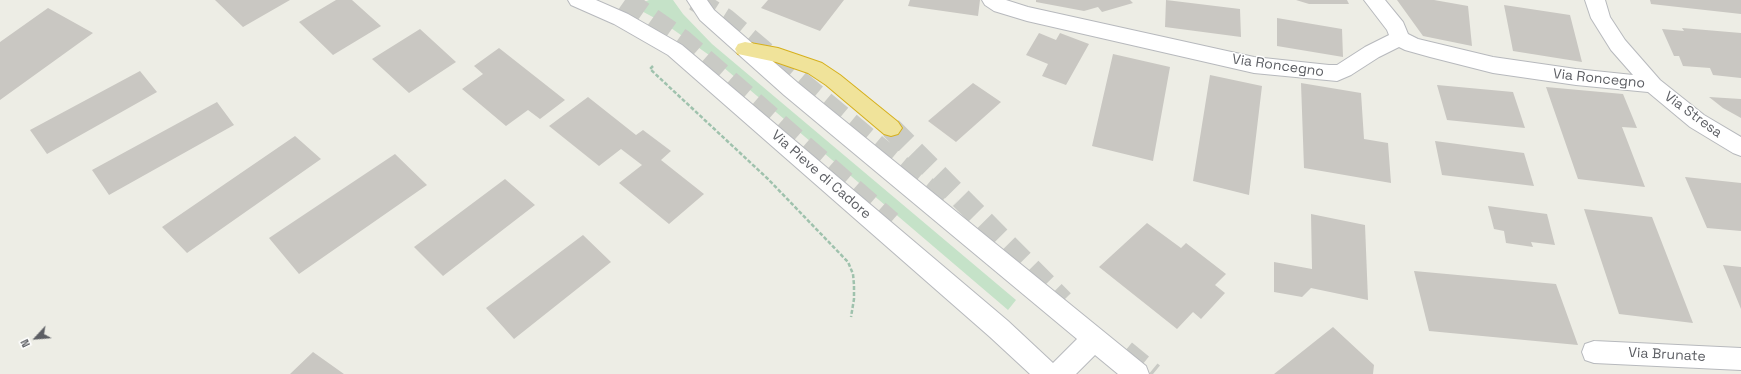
<!DOCTYPE html>
<style>
body{margin:0}
#map{position:relative;width:1741px;height:374px;overflow:hidden;background:#edede5;font-family:"Space Grotesk",sans-serif}
canvas{display:block}
.north{position:absolute;left:16px;top:318px;width:40px;height:40px;-webkit-text-stroke:3px #fff;paint-order:stroke;rotate:244deg;font-size:11px;font-weight:700;line-height:16px;text-align:center;color:#5d5f64}
.north::after{content:'';display:block;margin:auto;width:14px;height:18px;background:#5d5f64;clip-path:polygon(50% 0,100% 100%,50% 72%,0 100%)}
</style>
<div id="map">
<canvas width="1741" height="374"></canvas>
<div class="north">N</div>
</div>
<script>
const context = document.querySelector('canvas').getContext('2d');
context.lineJoin = 'round';
function fill(path, color) {
  context.fillStyle = color;
  context.fill(path, 'evenodd');
}
function shape(rows) {
  const path = new Path2D();
  for (const r of rows) {
    path.moveTo(r[0], r[1]);
    for (let i = 2; i < r.length; i += 2) path.lineTo(r[i], r[i + 1]);
  }
  return path;
}
function stroke(path, color, width, dash) {
  context.strokeStyle = color;
  context.lineWidth = width;
  context.lineCap = dash ? 'butt' : 'round';
  context.setLineDash(dash || []);
  context.stroke(path);
}
function label(font, color, halo, rows, align = 'center') {
  context.font = font + ' "Space Grotesk",sans-serif';
  context.lineWidth = 3;
  context.setLineDash([]);
  context.textBaseline = 'middle';
  context.strokeStyle = halo;
  context.fillStyle = color;
  for (const [text, x, y, turn = 0] of rows) {
    context.save();
    context.translate(x, y);
    context.rotate((+turn || 0) * Math.PI / 180);
    context.textAlign = isNaN(turn) ? turn : align;
    if (halo) context.strokeText(text, 0, 0);
    context.fillText(text, 0, 0);
    context.restore();
  }
}
const green = shape([
 [649,0,673,0,683,14,712,44,1016,300,1008,310,709,55,664,23,636,8,637,5]
]);
const building = shape([
 [215,0,290,0,243,27],
 [336,0,352,0,381,26,333,55,299,22],
 [768,0,844,0,820,31,761,8],
 [910,0,980,0,978,16,908,6],
 [1036,0,1130,0,1133,3,1102,12,1098,7,1084,11,1036,2],
 [1166,0,1240,9,1241,37,1165,27],
 [1296,0,1347,0,1349,4,1309,4],
 [1397,0,1434,0,1468,6,1472,46,1423,36],
 [1650,0,1741,0,1741,14,1651,4],
 [1504,5,1570,15,1582,62,1513,51],
 [48,8,93,33,0,100,0,42],
 [1277,18,1342,29,1343,57,1277,46],
 [1682,28,1741,33,1741,78,1713,75,1710,68,1683,66,1679,56,1674,56,1662,29,1684,31],
 [420,29,456,62,409,93,372,59],
 [1039,33,1056,40,1060,33,1089,44,1066,85,1042,76,1048,64,1026,55],
 [499,48,565,100,540,119,528,110,506,126,462,89,483,74,474,66],
 [1113,54,1170,67,1153,161,1092,146],
 [140,71,157,92,47,154,30,130],
 [1210,75,1262,86,1249,195,1193,181],
 [973,83,1001,102,956,142,928,121],
 [1301,83,1361,93,1364,139,1388,143,1391,183,1304,168],
 [1437,85,1513,92,1525,128,1447,120],
 [1546,87,1623,94,1637,128,1622,127,1645,187,1578,179],
 [588,97,636,135,643,130,671,151,661,160,704,194,669,224,619,183,642,165,621,149,599,166,549,126],
 [1709,97,1741,99,1741,118,1723,108],
 [217,102,234,125,109,195,92,170],
 [295,136,321,159,187,253,162,227],
 [1435,141,1524,153,1534,186,1442,175],
 [395,154,427,185,299,274,269,238],
 [1685,177,1741,183,1741,231,1707,228],
 [505,179,535,205,443,276,414,247],
 [1488,206,1547,214,1555,245,1531,242,1533,247,1506,243,1504,231,1494,229],
 [1584,209,1652,217,1693,323,1619,314],
 [1311,214,1365,225,1368,300,1311,288,1302,297,1274,292,1274,262,1312,269],
 [1147,223,1181,248,1186,243,1226,274,1215,285,1225,293,1201,319,1193,312,1177,329,1099,267],
 [583,235,611,262,514,339,486,308],
 [1723,265,1741,267,1741,309],
 [1414,271,1556,284,1578,345,1429,331],
 [1333,327,1374,365,1373,374,1274,374],
 [313,352,344,374,290,374]
]);
const highwayTunnel = shape([
 [625,0,682,40,891,222],
 [695,0,725,19,951,208],
 [891,128,1063,301],
 [1125,351,1153,374]
]);
const path = shape([
 [653,66,650,69,768,179,848,262,853,274,854,285,854,299,851,317]
]);
const minor = shape([
 [568,0,596,0,628,14,682,45,1008,321,1053,363,1077,339,784,95,700,20,687,0,707,0,714,10,798,83,1146,366,1149,374,1118,374,1095,355,1076,374,1030,374,990,337,668,55,614,24,571,5,568,0],
 [982,0,1006,0,1028,7,1254,57,1329,65,1337,65,1365,47,1389,35,1387,30,1364,0,1385,0,1403,22,1408,34,1418,39,1493,57,1576,69,1633,75,1611,50,1591,18,1585,0,1605,0,1610,17,1625,40,1660,80,1704,115,1741,137,1741,156,1733,153,1690,127,1648,92,1576,85,1493,73,1430,57,1405,50,1399,47,1379,57,1351,75,1337,81,1254,73,1027,21,994,11,985,5,982,0],
 [1594,341,1741,348,1741,370,1594,363,1585,360,1582,352,1585,344,1594,341]
]);
const highway = shape([
 [745,42,778,48,822,63,840,75,898,122,902,128,898,134,891,136,884,134,826,85,808,73,776,62,738,54,735,49,738,44,745,42]
]);
const streetNames = [
 ["Via Roncegno",1278,66,8],
 ["Via Roncegno",1599,79,6],
 ["Via Stresa",1693,115,36],
 ["Via Pieve di Cadore",821,175,41],
 ["Via Brunate",1667,355,3]
];
fill(green, '#c5e2c8');
fill(building, '#c9c7c2');
stroke(highwayTunnel, '#c9cac5', 22, [22, 11]);
stroke(minor, '#b7b9bd', 2);
stroke(highway, '#d6b01d', 2);
stroke(path, '#9fc2ad', 2.5, [4, 2]);
fill(minor, '#fff');
fill(highway, '#f0e39a');
label('14px', '#5d5f64', '#fff', streetNames);
</script>
